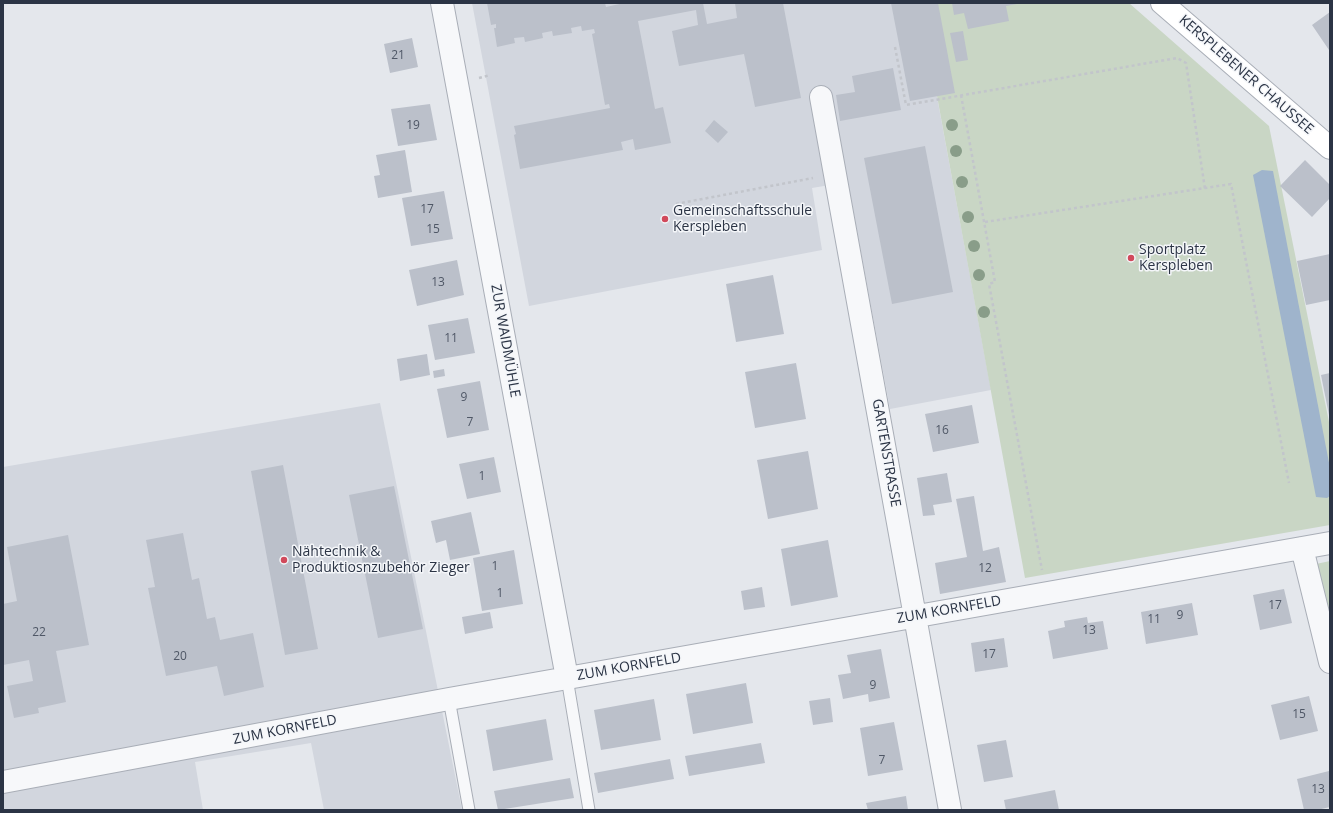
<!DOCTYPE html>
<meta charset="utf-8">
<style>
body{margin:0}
#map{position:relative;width:1333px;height:813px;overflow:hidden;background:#e4e7ec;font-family:"Open Sans",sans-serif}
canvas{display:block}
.frame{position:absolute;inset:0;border:4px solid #2b3445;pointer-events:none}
</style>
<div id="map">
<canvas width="1333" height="813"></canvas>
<div class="frame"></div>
</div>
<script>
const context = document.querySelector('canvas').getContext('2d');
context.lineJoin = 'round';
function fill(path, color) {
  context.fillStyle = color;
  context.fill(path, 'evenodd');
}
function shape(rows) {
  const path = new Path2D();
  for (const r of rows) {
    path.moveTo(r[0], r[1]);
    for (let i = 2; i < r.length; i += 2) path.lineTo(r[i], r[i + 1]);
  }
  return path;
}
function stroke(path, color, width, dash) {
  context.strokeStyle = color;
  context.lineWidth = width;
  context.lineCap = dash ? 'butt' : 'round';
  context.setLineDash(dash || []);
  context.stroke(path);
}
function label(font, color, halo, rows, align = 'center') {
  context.font = font + ' "Open Sans",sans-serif';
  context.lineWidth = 3;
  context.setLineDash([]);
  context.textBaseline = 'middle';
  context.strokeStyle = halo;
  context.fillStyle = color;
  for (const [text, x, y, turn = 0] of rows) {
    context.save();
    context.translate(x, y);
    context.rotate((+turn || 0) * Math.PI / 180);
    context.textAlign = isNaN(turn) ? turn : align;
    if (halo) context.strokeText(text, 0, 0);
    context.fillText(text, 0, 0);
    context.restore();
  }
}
const built = shape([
 [472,3,938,3,937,97,991,390,890,409,848,182,812,188,822,250,529,306],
 [380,403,462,810,324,810,311,743,195,762,203,810,3,810,3,467]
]);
const green = shape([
 [937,3,1129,3,1269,126,1330,427,1330,525,1025,578,937,96],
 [1330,561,1330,621,1316,564]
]);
const water = shape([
 [1262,170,1273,171,1330,468,1330,496,1327,498,1316,497,1253,175]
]);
const building = shape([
 [487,3,605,3,606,7,624,3,703,3,707,24,737,18,735,3,783,3,801,98,755,107,744,54,679,66,672,31,698,25,696,10,638,21,655,109,663,107,671,143,635,150,633,139,621,142,623,150,520,169,514,135,516,134,514,126,610,108,609,104,605,105,592,34,595,33,594,29,582,31,581,26,571,28,572,33,553,36,552,31,542,33,543,38,525,42,524,37,514,38,515,43,497,47,494,28,496,28,496,24,491,25],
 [891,3,938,3,955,93,910,101],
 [952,3,1017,3,1017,4,1006,6,1009,21,968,29,964,13,954,15],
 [1330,12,1330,49,1329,50,1312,25],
 [963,31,968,60,956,62,950,33],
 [412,38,418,67,390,73,384,44],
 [893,68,901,110,840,121,836,95,855,92,852,76],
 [430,104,437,140,398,146,391,109],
 [714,120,728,132,718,143,705,131],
 [925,146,953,292,892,304,864,158],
 [405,150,412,192,378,198,374,176,380,175,376,155],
 [1305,160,1330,185,1330,198,1312,217,1280,186],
 [444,191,453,239,411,246,402,198],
 [1330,254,1330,300,1306,305,1297,261],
 [457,260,464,295,417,306,409,270],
 [773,275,784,334,736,342,726,284],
 [468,318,475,353,435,360,428,325],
 [427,354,430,375,400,381,397,359],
 [796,363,806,419,755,428,745,372],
 [444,369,445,376,434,378,433,371],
 [1330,373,1330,415,1329,415,1321,375],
 [480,381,489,430,447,438,437,389],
 [972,405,979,443,933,452,925,414],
 [808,451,818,509,768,519,757,460],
 [494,457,501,492,467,499,459,464],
 [283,465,318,649,285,655,251,471],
 [947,473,952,502,933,505,935,515,923,516,917,478],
 [394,486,423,629,378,638,349,495],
 [974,496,983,551,999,547,1006,582,940,594,935,563,967,557,956,499],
 [471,512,480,554,450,560,446,540,436,543,431,521],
 [183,533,192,580,199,578,207,619,215,617,220,640,253,633,264,687,224,696,217,666,166,676,148,588,155,587,146,540],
 [68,535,89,645,56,651,66,702,38,708,39,713,14,718,7,686,33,681,29,660,3,665,3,604,17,601,7,547],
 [828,540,838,597,791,606,781,549],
 [514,550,523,604,482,611,473,558],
 [762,587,765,607,744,610,741,591],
 [1284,589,1292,623,1260,630,1253,595],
 [1192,603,1198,635,1146,644,1141,612],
 [490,612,493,628,465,634,462,617],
 [1087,617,1088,623,1103,621,1108,649,1053,659,1048,631,1065,627,1064,621],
 [1004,638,1008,667,975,672,971,643],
 [881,649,890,698,869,702,868,694,843,699,838,675,851,673,847,655],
 [746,683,753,723,693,734,686,694],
 [1309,696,1318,731,1280,740,1271,705],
 [830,698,833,722,813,725,809,701],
 [654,699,661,740,601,750,594,710],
 [546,719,553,760,493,771,486,730],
 [894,722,903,770,868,776,860,728],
 [1006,740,1013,777,984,782,977,745],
 [761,743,765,763,689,776,685,756],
 [670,759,674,779,598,793,594,773],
 [1329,771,1330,807,1317,810,1304,810,1297,779],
 [570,778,574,798,498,810,494,791],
 [1055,790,1059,810,1006,810,1004,800],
 [906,796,908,810,868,810,866,803]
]);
const path = shape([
 [895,47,906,105,1177,58,1186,63,1205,189],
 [479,78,490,75],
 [961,95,995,282,989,284,1042,570],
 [676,204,813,178],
 [985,222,1231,184,1289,483]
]);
const service = shape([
 [567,678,589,810],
 [449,699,469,810]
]);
const minor = shape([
 [442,3,567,678],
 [821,97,950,810],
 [1302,548,1330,662],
 [3,782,449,699,1330,543]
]);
const secondary = shape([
 [1162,3,1330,148]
]);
const trees = [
 [952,125],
 [956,151],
 [962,182],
 [968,217],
 [974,246],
 [979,275],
 [984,312]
];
const markers = [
 [665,219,4,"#d1495b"],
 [1131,258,4,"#d1495b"],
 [284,560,4,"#d1495b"]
];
const numberNames = [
 ["21",398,56],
 ["19",413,126],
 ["17",427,210],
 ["15",433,230],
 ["13",438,283],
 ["11",451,339],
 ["9",464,398],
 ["7",470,423],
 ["16",942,431],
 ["1",482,477],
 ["1",495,567],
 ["12",985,569],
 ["1",500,594],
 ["17",1275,606],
 ["9",1180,616],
 ["11",1154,620],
 ["13",1089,631],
 ["22",39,633],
 ["17",989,655],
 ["20",180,657],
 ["9",873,686],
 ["15",1299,715],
 ["7",882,761],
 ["13",1318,790]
];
const streetNames = [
 ["KERSPLEBENER CHAUSSEE",1246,75,41],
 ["ZUR WAIDMÜHLE",505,341,80],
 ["GARTENSTRASSE",886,453,80],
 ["ZUM KORNFELD",949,610,-10],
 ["ZUM KORNFELD",629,667,-10],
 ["ZUM KORNFELD",285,730,-11]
];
const poiNames = [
 ["Gemeinschaftsschule",673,211],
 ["Kerspleben",673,227],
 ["Sportplatz",1139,250],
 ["Kerspleben",1139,266],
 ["Nähtechnik &",292,552],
 ["Produktiosnzubehör Zieger",292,568]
];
fill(built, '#d2d6de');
fill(green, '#c9d6c5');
fill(water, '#9fb4cc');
fill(building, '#bbc0ca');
stroke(service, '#a9aeb7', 13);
stroke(minor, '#a9aeb7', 24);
stroke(secondary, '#a9aeb7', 24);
stroke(path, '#c2c5cb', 2.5, [3, 3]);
stroke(service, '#f7f8fa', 11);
stroke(minor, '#f7f8fa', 22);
stroke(secondary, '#fff', 22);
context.fillStyle = '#899d89';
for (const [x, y] of trees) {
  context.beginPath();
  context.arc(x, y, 6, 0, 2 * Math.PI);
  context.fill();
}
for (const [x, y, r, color] of markers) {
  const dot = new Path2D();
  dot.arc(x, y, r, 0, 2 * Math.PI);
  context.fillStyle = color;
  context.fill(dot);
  stroke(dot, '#f4f6f9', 1.5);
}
label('12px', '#4f5766', null, numberNames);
label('14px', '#2b3445', '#f4f6f9', streetNames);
label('14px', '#2b3445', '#f4f6f9', poiNames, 'left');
</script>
